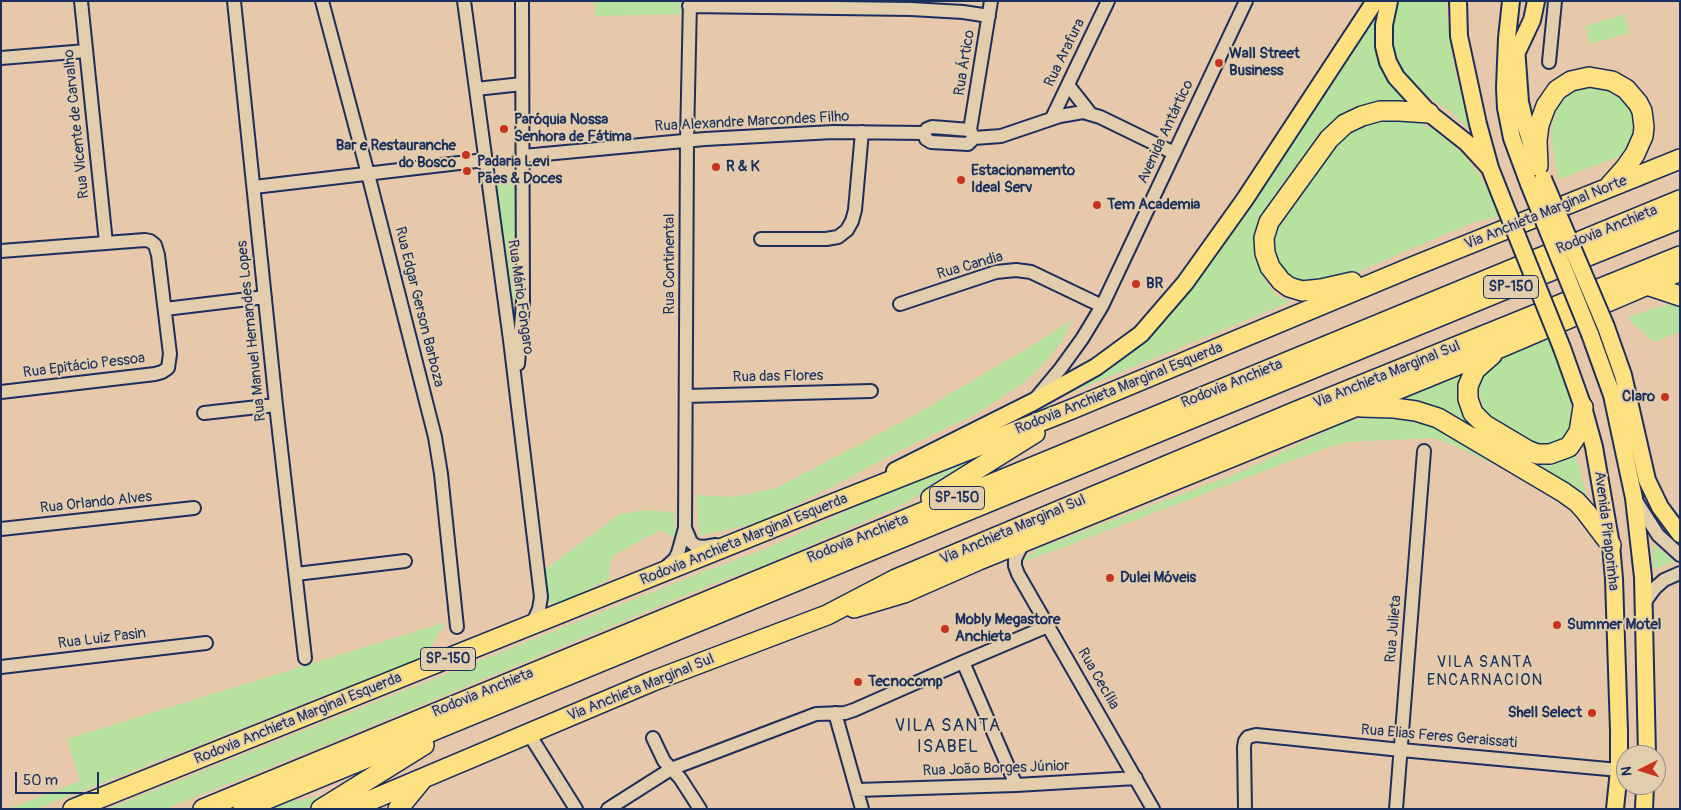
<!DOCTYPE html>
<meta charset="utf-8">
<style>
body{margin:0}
#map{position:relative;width:1681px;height:810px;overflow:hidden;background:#e7c8aa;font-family:Pangolin,sans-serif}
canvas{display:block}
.frame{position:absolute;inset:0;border:2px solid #1b2f5e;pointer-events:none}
.north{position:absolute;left:1616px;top:745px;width:50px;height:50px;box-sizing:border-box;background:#e2cdac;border:1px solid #928e8d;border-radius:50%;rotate:265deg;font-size:14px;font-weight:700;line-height:20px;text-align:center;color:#1b2f5e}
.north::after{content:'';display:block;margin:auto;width:18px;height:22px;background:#c8321e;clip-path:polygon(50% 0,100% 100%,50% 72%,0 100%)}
.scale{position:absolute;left:15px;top:772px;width:84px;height:22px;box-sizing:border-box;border:2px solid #1b2f5e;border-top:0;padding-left:6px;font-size:15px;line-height:18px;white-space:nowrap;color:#1b2f5e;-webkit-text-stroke:4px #e2cdac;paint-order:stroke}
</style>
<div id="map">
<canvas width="1681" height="810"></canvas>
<div class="frame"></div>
<div class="north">N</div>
<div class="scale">50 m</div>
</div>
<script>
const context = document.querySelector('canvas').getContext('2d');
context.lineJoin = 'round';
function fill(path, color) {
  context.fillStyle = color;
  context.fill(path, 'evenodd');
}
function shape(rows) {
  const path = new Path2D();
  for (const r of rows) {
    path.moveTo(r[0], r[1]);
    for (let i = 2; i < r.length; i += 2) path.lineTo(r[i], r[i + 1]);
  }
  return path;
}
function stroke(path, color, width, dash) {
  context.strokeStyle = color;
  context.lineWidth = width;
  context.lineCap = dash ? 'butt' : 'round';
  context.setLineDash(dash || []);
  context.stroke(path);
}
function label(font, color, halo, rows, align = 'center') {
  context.font = font + ' Pangolin,sans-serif';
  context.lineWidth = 4;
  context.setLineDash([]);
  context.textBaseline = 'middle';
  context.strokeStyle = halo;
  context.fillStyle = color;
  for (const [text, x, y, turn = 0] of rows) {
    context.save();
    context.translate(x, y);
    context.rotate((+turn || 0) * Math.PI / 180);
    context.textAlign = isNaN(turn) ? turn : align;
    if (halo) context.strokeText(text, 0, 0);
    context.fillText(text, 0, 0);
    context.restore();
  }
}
const green = shape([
 [595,1,681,1,681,14,596,16],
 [1398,1,1447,1,1446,10,1454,68,1471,130,1451,112,1417,88,1402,70,1395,50,1394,22],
 [1624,14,1629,33,1590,44,1585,26],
 [1376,15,1376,29,1383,69,1396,90,1411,102,1396,102,1342,116,1320,134,1279,188,1263,216,1257,242,1257,262,1266,282,1276,295,1290,302,1041,405,1119,362,1149,338,1175,310,1203,272],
 [1592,84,1613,88,1630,104,1637,136,1625,154,1558,180,1551,133,1558,100,1568,89],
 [1392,119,1413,121,1435,130,1463,154,1478,173,1490,194,1501,216,1474,222,1334,282,1314,285,1286,279,1273,256,1274,242,1278,222,1290,202,1348,130,1368,123],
 [520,172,518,297,515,300,510,298,492,174],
 [1673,305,1680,306,1680,331,1654,342,1627,318,1660,306],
 [1072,320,1063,340,1045,363,1025,382,976,414,907,447,831,487,760,522,699,536,697,495,733,497,776,488,908,419,1039,341],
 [1547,334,1568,392,1572,412,1569,431,1559,441,1538,444,1498,421,1485,411,1479,393,1480,376,1500,354],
 [1463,370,1458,382,1458,398,1465,414,1475,426,1430,406,1397,398],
 [1392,417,1417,422,1447,432,1522,474,1499,467,1446,442,1432,438,1347,442,1323,449,1029,560,1023,560,1039,548,1243,471,1345,422,1358,419],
 [1575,450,1587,498,1527,460,1543,463,1556,462,1570,456],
 [988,452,902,505,763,566,710,585,308,752,165,809,107,809,700,573,765,549,888,492],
 [643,510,674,512,675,539,661,530,612,556,609,579,556,605,549,602,544,572,547,568,618,515],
 [1653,544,1674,561,1672,562,1653,570],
 [446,622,425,656,36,809,8,809,80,781,67,739],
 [327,795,315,804,304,809,273,809,288,802]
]);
const minor = shape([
 [81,1,106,243],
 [234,1,276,405,305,658],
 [322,1,368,174,435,437,441,474,457,627],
 [464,1,510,340,541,597,539,609,532,625],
 [689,6,911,9,963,12,989,16],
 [1,58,86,51],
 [1549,62,1555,1],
 [1068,85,1090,113],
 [476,89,522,84],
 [1052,118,1108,1],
 [970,130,991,1],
 [924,133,926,139,931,142,968,144,974,138],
 [974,138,1001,136,1060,116,1083,112,1100,117,1174,153],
 [523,156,705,139,833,132,924,133,927,129,932,127,970,130,974,138],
 [254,187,485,160],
 [761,239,826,239,838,237,847,230,852,221,855,210,862,132],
 [1,251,145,240,150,241,155,245,158,255,170,354,168,368,162,372,155,374,1,392],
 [900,304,996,272,1016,270,1031,272,1102,306],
 [165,309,265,297],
 [518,364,523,302,522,1],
 [686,396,871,391],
 [1036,398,1061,368,1082,339,1102,306,1246,1],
 [204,413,276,405],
 [1635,499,1658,535,1680,555],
 [685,528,691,542,696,546,704,547,716,545],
 [1,529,194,508],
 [1026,541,1020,549,1015,559,1015,566,1018,574,1153,809],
 [665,568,675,559,678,553,685,528,687,140,690,1],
 [296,574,405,561],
 [1644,603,1655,588,1664,580,1680,573],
 [963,662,1016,785],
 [1,667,206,643],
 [835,713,862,809],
 [529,734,576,809],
 [653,738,664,761,680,778,700,809],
 [857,790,1016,785,1136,778],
 [608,809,671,769,816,714,845,713,854,710,963,662,1048,626],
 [1245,809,1244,747,1245,741,1248,737,1256,735,1401,750,1619,770],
 [1396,809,1424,451]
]);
const major = shape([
 [1389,1,1384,25,1384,46,1388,62,1396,77,1429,113,1467,143,1490,168],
 [1458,1,1459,36,1478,124,1490,168,1501,196],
 [1511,1,1507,38,1505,88,1506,108,1512,138,1529,184],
 [1516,47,1520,102,1525,123,1535,156],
 [1516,54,1532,20,1536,1],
 [1606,327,1623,375,1647,480,1660,507,1680,534],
 [1590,334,1612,395,1634,498,1643,577,1647,755],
 [1562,348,1583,407,1594,447,1611,545,1614,579,1619,731,1619,770,1615,809],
 [895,471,1033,402,1096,367,1141,334,1185,283,1245,199,1375,1],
 [1644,809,1645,785]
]);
const highway = shape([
 [1538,166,1537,141,1539,125,1546,106,1557,90,1571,81,1589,77,1612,81,1626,89,1638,103,1642,111,1644,127,1643,136,1635,154,1626,167,1610,185],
 [1352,282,1321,289,1302,291,1289,287,1281,281,1270,267,1265,253,1264,238,1269,222,1329,139,1345,124,1362,116,1380,111,1399,111,1429,113],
 [1647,285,1680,296],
 [1492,355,1475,370,1468,386,1468,399,1473,413,1485,425,1527,450,1537,454,1550,454,1569,447,1579,432,1583,407],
 [1361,407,1394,408,1416,411,1438,418,1563,492,1577,502,1586,512,1611,545],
 [931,498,1035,433],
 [854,608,904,593,979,560,1502,347,1680,271],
 [73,809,822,508,1072,409,1412,267,1680,159],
 [203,809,1680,200],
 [243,809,1501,291,1680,219],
 [321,809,424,745],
 [350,809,653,681,827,615,896,579,1297,411,1680,256],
 [398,809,421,781]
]);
const majorBridge = shape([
 [1543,179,1606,327],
 [1529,184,1590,334],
 [1501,196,1562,348]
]);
const markers = [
 [1219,63,5,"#c8321e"],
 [504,129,5,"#c8321e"],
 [466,155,5,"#c8321e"],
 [716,167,5,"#c8321e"],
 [467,171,5,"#c8321e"],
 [961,180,5,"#c8321e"],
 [1097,205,5,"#c8321e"],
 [1136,284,5,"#c8321e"],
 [1665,397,5,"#c8321e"],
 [1110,578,5,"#c8321e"],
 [1557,625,5,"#c8321e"],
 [945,629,5,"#c8321e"],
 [858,682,5,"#c8321e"],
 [1592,713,5,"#c8321e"]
];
const shields = [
 [1511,287,55],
 [957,498,55],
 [448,659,55]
];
const shieldNames = [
 ["SP-150",1511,287],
 ["SP-150",957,498],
 ["SP-150",448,659]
];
const streetNames = [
 ["Rua Arafura",1065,53,-64],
 ["Rua Ártico",965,63,-81],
 ["Rua Alexandre Marcondes Filho",752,122,-3],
 ["Rua Vicente de Carvalho",77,124,-96],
 ["Avenida Antártico",1166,132,-65],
 ["Via Anchieta Marginal Norte",1546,213,-22],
 ["Rodovia Anchieta",1607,230,-22],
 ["Rua Continental",670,264,-90],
 ["Rua Candia",970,266,-16],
 ["Rua Mário Fongaro",520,297,82],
 ["Rua Edgar Gerson Barboza",419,307,76],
 ["Rua Manuel Hernandes Lopes",252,331,-96],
 ["Rua Epitácio Pessoa",84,366,-7],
 ["Via Anchieta Marginal Sul",1387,375,-22],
 ["Rua das Flores",778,377,-1],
 ["Rodovia Anchieta",1232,384,-22],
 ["Rodovia Anchieta Marginal Esquerda",1119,389,-22],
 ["Rua Orlando Alves",96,503,-6],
 ["Via Anchieta Marginal Sul",1013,530,-23],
 ["Avenida Piraporinha",1606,531,83],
 ["Rodovia Anchieta",858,539,-22],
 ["Rodovia Anchieta Marginal Esquerda",744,540,-22],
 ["Rua Julieta",1394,629,-85],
 ["Rua Luiz Pasin",102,639,-7],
 ["Rua Cecília",1098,679,60],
 ["Via Anchieta Marginal Sul",641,688,-22],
 ["Rodovia Anchieta",483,693,-22],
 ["Rodovia Anchieta Marginal Esquerda",298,719,-22],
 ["Rua Elias Feres Geraissati",1439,737,5],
 ["Rua João Borges Júnior",996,769,-2]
];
const poiNames = [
 ["Wall Street",1229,54],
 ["Business",1229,71],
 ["Paróquia Nossa",514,120],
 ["Senhora de Fátima",514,137],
 ["Bar e Restauranche",456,146,"right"],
 ["do Bosco",456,163,"right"],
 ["Padaria Levi",477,162],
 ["Pães & Doces",477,179],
 ["R & K",726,167],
 ["Estacionamento",971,171],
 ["Ideal Serv",971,188],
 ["Tem Academia",1107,205],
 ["BR",1146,284],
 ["Claro",1655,397,"right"],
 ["Dulei Móveis",1120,578],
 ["Mobly Megastore",955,620],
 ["Anchieta",955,637],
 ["Summer Motel",1567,625],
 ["Tecnocomp",868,682],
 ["Shell Select",1582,713,"right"]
];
const neighbourhoodNames = [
 ["VILA SANTA",1485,663],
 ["ENCARNACION",1485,681]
];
const quarterNames = [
 ["VILA SANTA",948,726],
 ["ISABEL",948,747]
];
fill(green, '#b7e19e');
stroke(minor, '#1b2f5e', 16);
stroke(major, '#1b2f5e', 20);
stroke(highway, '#1b2f5e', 22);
stroke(minor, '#e2cdac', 12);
stroke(major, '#fde080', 16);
stroke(highway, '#fde080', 19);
stroke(majorBridge, '#1b2f5e', 20, []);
stroke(majorBridge, '#fde080', 16);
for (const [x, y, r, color] of markers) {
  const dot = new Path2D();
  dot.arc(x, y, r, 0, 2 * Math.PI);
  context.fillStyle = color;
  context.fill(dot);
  stroke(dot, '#e2cdac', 2);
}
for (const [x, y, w] of shields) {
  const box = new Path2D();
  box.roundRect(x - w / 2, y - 11.5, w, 23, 4);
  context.fillStyle = '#e2cdac';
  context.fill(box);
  stroke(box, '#1b2f5e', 1);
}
label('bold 14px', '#1b2f5e', null, shieldNames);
label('15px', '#1b2f5e', '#e2cdac', streetNames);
label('bold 15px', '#1b2f5e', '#e2cdac', poiNames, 'left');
context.letterSpacing = '1px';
label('16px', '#1b2f5e', '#e2cdac', neighbourhoodNames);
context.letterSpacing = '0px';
context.letterSpacing = '1px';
label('18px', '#1b2f5e', '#e2cdac', quarterNames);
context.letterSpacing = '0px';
</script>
